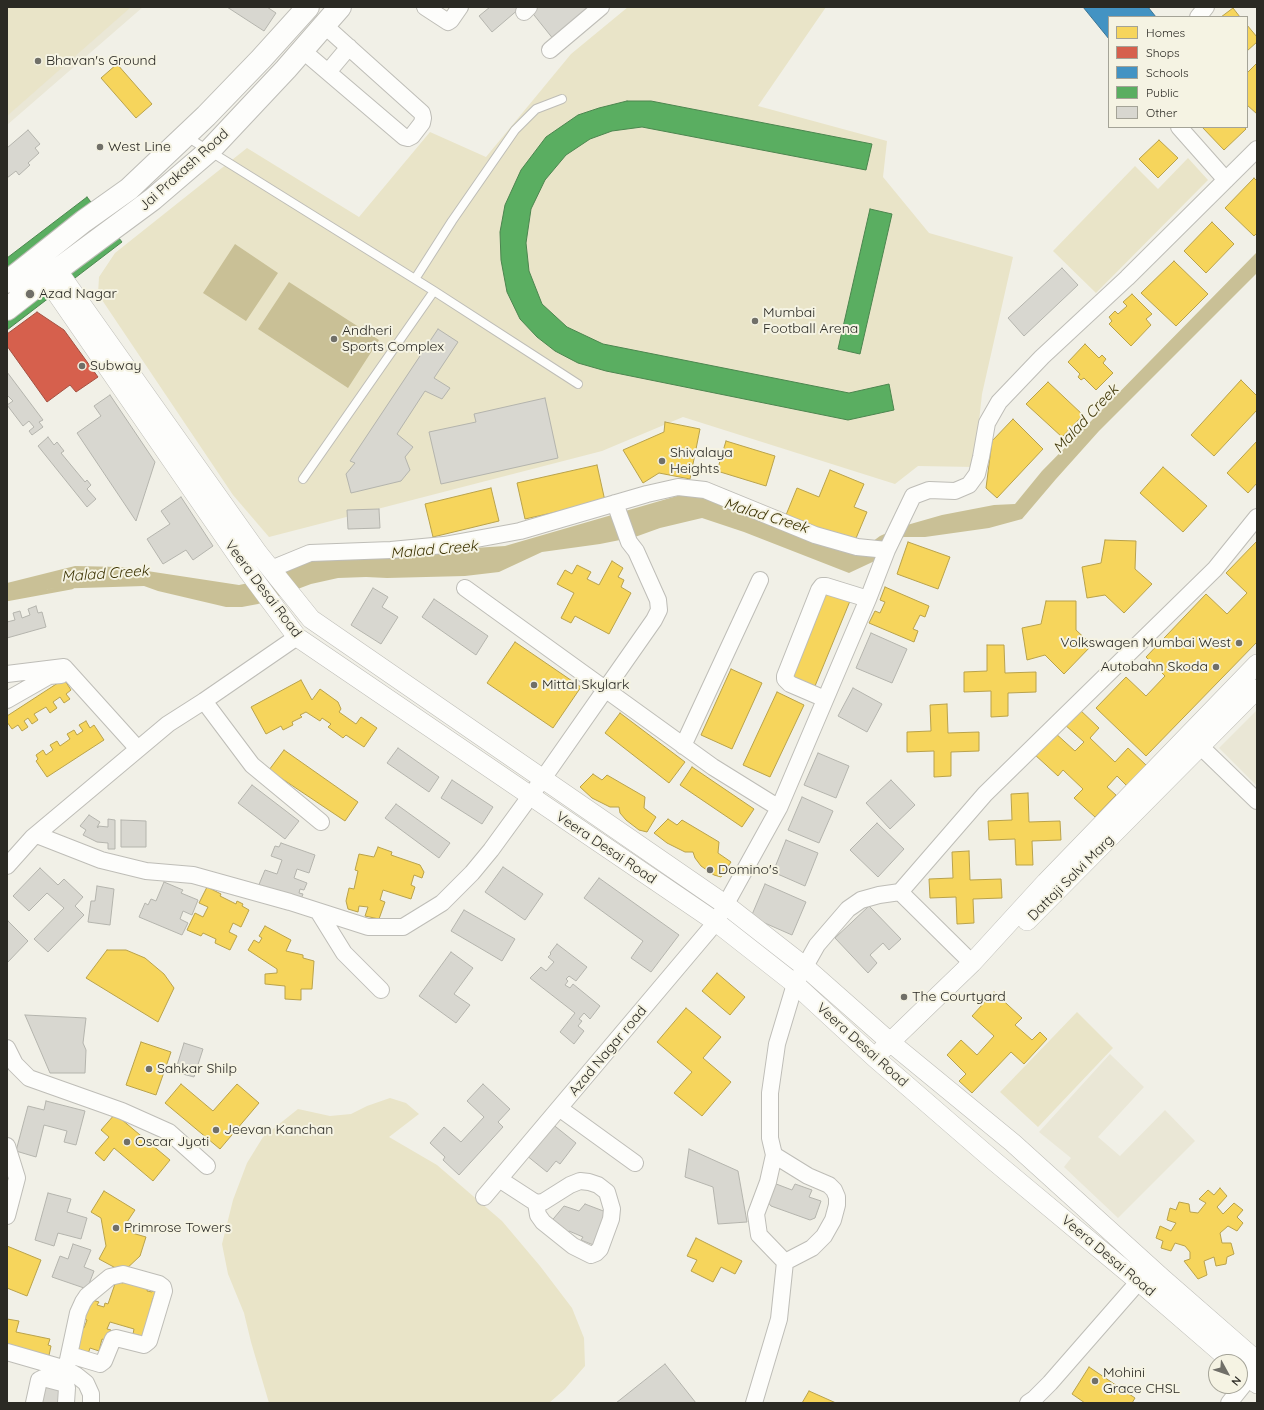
<!DOCTYPE html>
<style>
body{margin:0}
#map{position:relative;width:1264px;height:1410px;overflow:hidden;background:#f1f0e7;font-family:Quicksand,sans-serif}
canvas{display:block}
.frame{position:absolute;inset:0;border:8px solid #2b2a24;pointer-events:none}
.legend{position:absolute;left:1108px;top:16px;width:140px;height:112px;box-sizing:border-box;background:#f5f3e3;border:1px solid #a4a397;margin:0;padding:5px 7px;list-style:none;font-size:12px;color:#2b2a24}
.legend li{display:flex;align-items:center;gap:8px;height:20px}
.legend b{width:20px;border:1px solid #a4a397}
.north{position:absolute;left:1208px;top:1354px;width:40px;height:40px;box-sizing:border-box;background:#f5f3e3;border:1px solid #a4a397;border-radius:50%;rotate:130deg;font-size:11px;font-weight:700;line-height:16px;text-align:center;color:#2b2a24}
.north::after{content:'';display:block;margin:auto;width:14px;height:18px;background:#706f68;clip-path:polygon(50% 0,100% 100%,50% 72%,0 100%)}
</style>
<div id="map">
<canvas width="1264" height="1410"></canvas>
<div class="frame"></div>
<ul class="legend">
<li><b style="height:11px;background:#f6d55c"></b>Homes</li>
<li><b style="height:11px;background:#d6604d"></b>Shops</li>
<li><b style="height:11px;background:#4393c3"></b>Schools</li>
<li><b style="height:11px;background:#5aae61"></b>Public</li>
<li><b style="height:11px;background:#d8d7d0"></b>Other</li>
</ul>
<div class="north">N</div>
</div>
<script>
const context = document.querySelector('canvas').getContext('2d');
context.lineJoin = 'round';
function fill(path, color) {
  context.fillStyle = color;
  context.fill(path, 'evenodd');
}
function shape(rows) {
  const path = new Path2D();
  for (const r of rows) {
    path.moveTo(r[0], r[1]);
    for (let i = 2; i < r.length; i += 2) path.lineTo(r[i], r[i + 1]);
  }
  return path;
}
function stroke(path, color, width, dash) {
  context.strokeStyle = color;
  context.lineWidth = width;
  context.lineCap = dash ? 'butt' : 'round';
  context.setLineDash(dash || []);
  context.stroke(path);
}
function label(font, color, halo, rows, align = 'center') {
  context.font = font + ' Quicksand,sans-serif';
  context.lineWidth = 4;
  context.setLineDash([]);
  context.textBaseline = 'middle';
  context.strokeStyle = halo;
  context.fillStyle = color;
  for (const [text, x, y, turn = 0] of rows) {
    context.save();
    context.translate(x, y);
    context.rotate((+turn || 0) * Math.PI / 180);
    context.textAlign = isNaN(turn) ? turn : align;
    if (halo) context.strokeText(text, 0, 0);
    context.fillText(text, 0, 0);
    context.restore();
  }
}
const built = shape([
 [7,7,143,7,7,125],
 [1257,710,1257,786,1219,748],
 [1110,1054,1144,1087,1098,1137,1120,1156,1165,1110,1195,1141,1118,1218,1064,1167,1071,1158,1039,1132]
]);
const green = shape([
 [7,7,131,7,7,116],
 [628,7,826,7,758,106,887,141,883,177,929,233,1013,257,982,394,974,467,918,466,895,484,683,417,602,451,269,537,233,495,98,294,99,277,115,253,247,148,359,217,430,132,486,157,571,54],
 [1188,158,1208,180,1096,293,1053,251,1135,166,1158,189],
 [1077,1012,1113,1048,1038,1127,1000,1092],
 [390,1098,406,1103,419,1114,389,1137,437,1165,502,1221,540,1266,572,1308,584,1338,585,1366,565,1389,549,1403,269,1403,251,1342,244,1313,228,1274,222,1244,233,1200,247,1163,263,1137,298,1109,330,1116,351,1114,367,1106]
]);
const water = shape([
 [235,244,278,273,246,321,203,293],
 [1257,252,1257,273,1099,431,1056,479,1022,519,989,528,925,537,904,537,894,540,881,558,849,573,744,532,702,518,660,528,635,537,600,544,542,552,499,572,465,576,387,578,366,577,338,578,311,584,258,604,242,607,226,607,158,591,144,586,50,589,7,601,7,583,75,566,121,567,239,585,263,580,282,573,308,558,366,555,505,546,677,496,701,494,857,553,880,536,900,527,942,515,994,505,1015,504,1042,471],
 [289,282,379,340,348,388,258,329]
]);
const homes = shape([
 [1233,8,1240,17,1221,17,1233,8],
 [1247,25,1257,37,1257,42,1247,51,1247,25],
 [1257,63,1257,114,1247,105,1247,73,1257,63],
 [117,64,152,104,136,118,101,78,117,64],
 [1202,127,1244,127,1246,129,1224,150,1202,127],
 [1159,140,1178,158,1158,178,1139,159,1159,140],
 [1254,178,1257,181,1257,233,1254,236,1225,208,1254,178],
 [1212,222,1234,244,1206,273,1184,251,1212,222],
 [1174,261,1208,294,1176,326,1141,293,1174,261],
 [1132,294,1152,314,1146,319,1151,325,1131,346,1109,324,1112,321,1109,317,1115,311,1118,314,1127,306,1123,302,1132,294],
 [1085,344,1099,358,1102,355,1106,359,1103,363,1113,373,1096,390,1084,378,1081,380,1078,377,1080,374,1068,362,1085,344],
 [1241,380,1257,396,1257,410,1214,456,1191,435,1241,380],
 [1048,382,1083,415,1062,437,1026,404,1048,382],
 [1013,419,1043,449,997,498,986,488,992,441,1013,419],
 [665,422,700,429,690,479,659,473,643,483,623,450,664,432,665,422],
 [726,441,775,456,766,486,717,471,726,441],
 [1257,441,1257,483,1248,493,1227,473,1257,441],
 [597,465,605,501,525,519,517,483,597,465],
 [1163,467,1207,506,1183,532,1140,493,1163,467],
 [830,470,864,484,854,507,867,512,854,543,786,515,797,488,819,497,830,470],
 [491,488,499,521,433,537,425,504,491,488],
 [1105,540,1136,541,1135,569,1152,584,1124,613,1105,595,1087,598,1082,567,1101,563,1105,540],
 [1257,541,1257,642,1146,756,1096,708,1126,677,1146,696,1165,676,1146,657,1206,594,1227,614,1247,593,1226,573,1257,541],
 [908,542,950,557,938,589,897,574,908,542],
 [612,561,623,568,618,577,624,580,621,587,631,593,609,634,575,616,571,623,561,618,574,593,557,584,565,570,572,574,577,565,591,572,587,579,599,585,612,561],
 [885,587,929,606,925,617,920,615,913,629,918,631,914,642,869,623,875,611,880,613,885,602,880,600,885,587],
 [825,591,850,601,815,686,789,676,825,591],
 [1046,601,1076,601,1076,630,1092,645,1064,674,1045,655,1027,660,1022,628,1041,624,1046,601],
 [515,642,581,687,553,728,487,683,515,642],
 [987,645,1004,645,1005,673,1036,672,1036,692,1008,693,1008,716,991,717,991,691,964,692,964,672,987,671,987,645],
 [731,669,762,683,732,749,701,735,731,669],
 [64,679,71,690,66,694,70,699,64,703,60,697,53,702,57,708,50,713,46,707,34,714,38,720,32,724,28,718,24,721,28,727,22,731,18,725,12,729,7,722,7,716,64,679],
 [301,680,312,700,320,689,338,702,341,709,339,712,356,724,361,717,377,728,364,747,346,735,343,738,328,727,331,724,322,718,320,721,306,712,300,715,302,717,292,722,293,725,283,730,281,726,266,734,251,707,301,680],
 [777,692,804,705,770,777,743,765,777,692],
 [947,704,948,733,979,732,979,751,951,752,951,776,934,777,934,751,907,752,907,732,931,731,930,705,947,704],
 [1078,708,1099,728,1090,738,1115,762,1128,748,1146,765,1127,786,1117,776,1107,787,1116,795,1095,817,1074,798,1083,789,1063,770,1058,776,1034,754,1054,732,1075,751,1084,742,1064,724,1078,708],
 [620,713,685,762,669,783,605,733,620,713],
 [86,721,90,728,94,725,104,740,47,777,36,761,38,759,36,755,43,750,46,755,53,750,50,745,57,741,60,746,70,739,67,734,74,730,77,735,83,731,79,725,86,721],
 [284,750,358,802,345,821,269,770,284,750],
 [692,767,754,809,742,827,680,785,692,767],
 [593,774,602,780,607,775,645,797,644,808,656,817,647,832,639,830,626,820,620,813,619,807,610,807,592,798,580,787,593,774],
 [1028,793,1029,822,1060,821,1061,840,1032,841,1033,865,1016,865,1015,839,989,840,988,821,1012,820,1011,794,1028,793],
 [668,819,677,825,682,820,719,842,718,853,731,862,721,877,714,875,701,866,695,858,693,852,685,852,667,843,654,833,668,819],
 [378,847,392,852,391,855,420,865,424,872,422,878,414,875,411,885,415,887,411,899,383,890,380,900,385,902,379,919,365,916,368,907,359,906,358,912,348,909,346,901,349,888,354,889,358,871,355,870,359,854,374,857,378,847],
 [969,851,970,880,1001,879,1002,898,973,899,974,923,957,924,956,897,930,898,929,879,953,878,952,852,969,851],
 [207,887,221,894,220,896,236,904,237,901,243,904,242,906,249,910,241,927,233,923,229,932,237,936,230,950,215,943,216,939,203,933,201,936,187,930,195,913,203,917,208,907,199,903,207,887],
 [265,926,291,940,286,951,303,955,303,958,314,961,312,989,301,989,301,1000,285,999,285,986,265,984,265,974,277,973,277,969,248,950,254,940,259,943,262,938,259,936,265,926],
 [107,950,126,950,145,958,164,974,174,988,158,1022,86,978,107,950],
 [717,973,745,997,730,1015,702,991,717,973],
 [994,992,1022,1018,1015,1025,1032,1040,1040,1032,1047,1039,1024,1064,1011,1052,972,1093,959,1081,966,1074,947,1055,961,1040,977,1055,994,1036,972,1016,994,992],
 [686,1008,721,1037,703,1058,731,1082,702,1116,674,1093,692,1072,657,1042,686,1008],
 [141,1042,171,1052,156,1095,126,1085,141,1042],
 [181,1084,213,1111,237,1084,259,1103,220,1149,165,1103,181,1084],
 [115,1114,170,1160,153,1181,114,1148,104,1161,95,1153,109,1137,101,1130,115,1114],
 [1220,1188,1227,1196,1217,1207,1223,1214,1234,1203,1243,1210,1237,1217,1243,1223,1237,1231,1228,1226,1220,1233,1222,1243,1231,1243,1234,1254,1227,1257,1226,1264,1216,1266,1214,1257,1204,1261,1207,1275,1198,1279,1184,1261,1190,1259,1190,1252,1185,1246,1175,1243,1171,1251,1161,1248,1163,1241,1156,1238,1160,1226,1171,1231,1176,1223,1167,1220,1170,1208,1176,1210,1179,1202,1189,1204,1190,1212,1198,1213,1206,1203,1199,1199,1208,1190,1214,1195,1220,1188],
 [104,1191,135,1210,127,1222,132,1233,146,1237,140,1256,123,1272,99,1259,106,1246,101,1218,91,1212,104,1191],
 [696,1238,742,1261,735,1274,721,1267,713,1282,691,1271,697,1260,687,1256,696,1238],
 [7,1246,41,1260,27,1296,7,1288,7,1246],
 [116,1281,123,1283,123,1281,149,1284,147,1291,152,1292,154,1289,159,1290,156,1299,153,1298,146,1326,146,1337,133,1334,134,1329,110,1322,107,1329,111,1330,108,1341,102,1339,99,1351,90,1348,88,1354,73,1350,79,1326,84,1328,87,1320,83,1318,89,1299,99,1302,97,1305,104,1307,105,1303,108,1304,116,1281],
 [7,1319,19,1321,16,1332,50,1339,48,1345,51,1346,48,1360,7,1351,7,1319],
 [1089,1367,1135,1398,1132,1403,1085,1403,1072,1394,1089,1367],
 [809,1391,836,1403,802,1403,809,1391]
]);
const shops = shape([
 [37,312,64,330,98,377,76,392,70,385,47,402,7,346,7,334,37,312]
]);
const schools = shape([
 [1083,7,1148,7,1156,17,1109,17,1109,39,1083,7]
]);
const public = shape([
 [627,101,651,101,872,144,866,170,642,127,612,131,590,139,566,155,545,180,531,209,526,243,529,271,542,304,567,327,603,344,849,393,889,384,894,410,848,420,606,371,578,363,555,351,537,337,520,319,507,292,501,260,500,232,505,205,521,170,546,137,578,115,599,108,627,101],
 [87,197,122,242,7,330,7,258,87,197],
 [870,209,892,214,860,354,838,349,870,209]
]);
const stream = shape([
 [7,599,72,587]
]);
const building = shape([
 [227,7,267,7,276,13,264,31,227,7],
 [490,7,519,7,520,8,492,32,479,16,490,7],
 [533,7,595,7,554,40,530,10,533,7],
 [28,130,40,144,35,148,39,153,28,163,30,165,19,175,16,171,7,178,7,148,28,130],
 [1062,268,1078,285,1024,336,1008,318,1062,268],
 [438,329,458,342,434,378,450,388,442,399,425,391,397,434,413,447,405,457,410,470,401,481,351,493,346,474,355,463,350,461,438,329],
 [7,372,43,420,39,422,43,427,32,435,29,431,34,427,29,421,23,426,7,405,13,401,7,395,7,372],
 [110,395,155,462,136,521,77,433,101,416,94,406,110,395],
 [545,398,558,458,441,484,429,432,476,422,474,414,545,398],
 [48,437,54,445,57,442,64,451,61,453,85,482,87,480,91,485,87,489,96,499,87,507,38,446,48,437],
 [181,497,213,546,193,560,186,550,163,564,147,539,170,524,161,511,181,497],
 [379,509,380,528,348,529,347,510,379,509],
 [373,588,388,597,382,607,398,617,381,644,351,625,373,588],
 [434,599,488,636,476,655,422,617,434,599],
 [36,606,38,613,42,612,46,627,7,638,7,622,15,620,13,613,20,611,22,618,30,615,28,609,36,606],
 [871,633,907,649,892,683,856,668,871,633],
 [853,688,882,704,867,732,838,716,853,688],
 [398,748,439,777,429,792,387,763,398,748],
 [818,753,849,766,836,798,804,785,818,753],
 [452,780,493,807,482,824,441,798,452,780],
 [891,780,915,805,890,829,866,803,891,780],
 [252,785,299,821,285,839,238,803,252,785],
 [802,797,833,811,819,843,788,830,802,797],
 [396,804,450,843,439,858,385,818,396,804],
 [89,815,100,822,97,827,98,828,98,826,108,827,108,819,115,820,115,849,108,849,108,843,97,842,83,835,86,830,80,826,89,815],
 [121,820,146,821,146,847,121,847,121,820],
 [877,823,904,849,878,877,850,850,877,823],
 [786,840,818,853,805,886,773,872,786,840],
 [281,843,315,855,309,873,297,869,294,878,307,883,304,890,300,889,299,893,303,894,301,899,258,887,265,870,277,874,282,860,271,856,275,846,279,847,281,843],
 [503,867,543,894,525,920,485,892,503,867],
 [40,868,58,885,64,879,83,897,75,906,84,915,48,952,34,939,64,908,47,893,29,911,13,896,40,868],
 [599,878,679,935,651,972,631,958,643,941,584,898,599,878],
 [164,882,183,890,181,893,198,900,192,915,183,911,180,919,188,923,182,935,139,917,145,903,148,905,151,899,156,901,164,882],
 [765,884,806,902,792,935,751,917,765,884],
 [97,886,114,889,110,925,88,922,91,901,95,901,97,886],
 [869,906,901,939,889,950,883,943,870,955,877,963,868,973,835,938,869,906],
 [464,910,515,939,502,961,451,931,464,910],
 [8,921,28,941,7,963,7,922,8,921],
 [557,944,587,967,576,981,569,976,566,979,568,981,565,985,570,988,573,984,600,1006,590,1019,584,1013,579,1019,582,1021,578,1026,584,1031,574,1044,560,1032,575,1013,530,978,541,967,546,971,554,962,548,957,551,954,550,953,557,944],
 [451,952,473,968,454,994,470,1005,456,1023,419,996,451,952],
 [25,1015,86,1018,83,1043,86,1050,85,1073,50,1073,25,1015],
 [184,1043,203,1049,194,1077,175,1072,184,1043],
 [483,1084,510,1109,498,1122,503,1127,459,1175,443,1160,445,1157,430,1143,444,1127,461,1142,484,1117,467,1101,483,1084],
 [46,1101,85,1111,76,1145,64,1142,67,1131,44,1125,36,1157,16,1151,28,1106,44,1110,46,1101],
 [551,1123,576,1143,560,1164,556,1161,547,1172,526,1155,551,1123],
 [689,1149,738,1171,747,1222,718,1224,713,1187,685,1177,689,1149],
 [771,1182,792,1190,795,1184,812,1190,809,1197,821,1201,815,1218,810,1220,771,1206,767,1201,771,1182],
 [48,1193,71,1199,67,1212,87,1218,81,1239,58,1233,54,1246,35,1240,48,1193],
 [585,1204,606,1212,596,1246,581,1240,583,1237,569,1231,567,1234,549,1224,564,1206,579,1211,585,1204],
 [73,1244,91,1250,84,1267,94,1271,87,1289,52,1277,60,1256,68,1259,73,1244],
 [665,1364,696,1403,616,1403,665,1364],
 [41,1383,62,1387,59,1403,36,1403,41,1383]
]);
const service = shape([
 [187,137,434,291,578,384],
 [415,279,452,221,515,130,536,109,562,99],
 [303,479,434,291]
]);
const minor = shape([
 [425,7,448,22,451,20,460,7],
 [524,12,529,7],
 [1198,17,1206,7],
 [302,50,404,137,408,138,412,136,422,123,423,118,422,113,324,25],
 [550,50,601,7],
 [328,72,349,47],
 [1179,127,1226,180],
 [271,569,310,553,391,550,444,545,520,531,647,494,678,487,705,490,815,535,857,547,887,550],
 [465,588,713,767,779,808],
 [7,674,64,667,138,749],
 [825,699,790,684,785,679,785,676,819,590,822,586,826,586,868,599],
 [7,700,49,676,61,675],
 [204,701,252,765,321,822],
 [683,746,760,580],
 [1200,746,1257,801],
 [37,835,101,860,146,871,193,875,290,902,368,927,403,927,442,903,472,873,491,850,542,780,654,620,659,610,658,600,636,551,629,542,615,503],
 [7,866,32,838,168,724,204,701,297,637],
 [318,911,344,953,381,990],
 [972,963,900,892,985,794,1215,569,1257,517],
 [7,1048,15,1064,29,1078,122,1111,169,1132,207,1166],
 [559,1108,635,1163],
 [7,1146,17,1178,7,1216],
 [774,1155,808,1176,829,1185,834,1190,837,1197,837,1205,833,1220,824,1236,812,1248,785,1262],
 [499,1179,536,1203,543,1202,570,1185,580,1181,589,1182,598,1185,607,1192,612,1209,611,1219,600,1249,596,1253,591,1255,573,1246,543,1222,538,1215,536,1203],
 [484,1197,716,922,779,808,868,599,887,550,913,496,929,490,955,491,969,485,977,474,981,457,987,423,999,402,1042,357,1127,278,1257,149],
 [7,1352,66,1369,76,1375,86,1383,91,1394,91,1403],
 [66,1369,78,1313,83,1302,87,1296,110,1277,123,1274,159,1284,163,1287,164,1291,149,1341,144,1345,116,1338,113,1339,104,1361,100,1364,70,1355],
 [34,1403,39,1380,43,1378,62,1383,66,1385,67,1388,66,1403],
 [754,1403,779,1319,785,1262,759,1235,756,1214,768,1182,774,1155,770,1138,770,1093,777,1044,795,984,817,945,848,909,861,900,879,895,900,892],
 [1028,1403,1034,1399,1050,1383,1147,1272],
 [1229,1403,1257,1368]
]);
const tertiary = shape([
 [57,270,258,553,311,619,726,905,804,966,890,1042,1013,1143,1162,1278,1257,1361],
 [46,278,248,571,297,637,716,922,795,984,874,1057,994,1161,1144,1286,1232,1362],
 [1027,921,1257,689],
 [882,1050,972,963,1046,882,1257,664],
 [1240,1369,1257,1384]
]);
const secondary = shape([
 [7,282,84,221,129,189,206,116,261,59,308,7],
 [7,309,57,270,153,199,209,151,286,69,340,7]
]);
const markers = [
 [38,61,4,"#706f68"],
 [100,147,4,"#706f68"],
 [30,294,5,"#706f68"],
 [755,321,4,"#706f68"],
 [334,339,4,"#706f68"],
 [82,366,4,"#706f68"],
 [662,461,4,"#706f68"],
 [1239,643,4,"#706f68"],
 [1216,667,4,"#706f68"],
 [534,685,4,"#706f68"],
 [710,870,4,"#706f68"],
 [904,997,4,"#706f68"],
 [149,1069,4,"#706f68"],
 [216,1130,4,"#706f68"],
 [127,1142,4,"#706f68"],
 [116,1228,4,"#706f68"],
 [1095,1381,4,"#706f68"]
];
const poiNames = [
 ["Bhavan's Ground",46,61],
 ["West Line",108,147],
 ["Azad Nagar",39,294],
 ["Mumbai",763,313],
 ["Football Arena",763,329],
 ["Andheri",342,331],
 ["Sports Complex",342,347],
 ["Subway",90,366],
 ["Shivalaya",670,453],
 ["Heights",670,469],
 ["Volkswagen Mumbai West",1231,643,"right"],
 ["Autobahn Skoda",1208,667,"right"],
 ["Mittal Skylark",542,685],
 ["Domino's",718,870],
 ["The Courtyard",912,997],
 ["Sahkar Shilp",157,1069],
 ["Jeevan Kanchan",224,1130],
 ["Oscar Jyoti",135,1142],
 ["Primrose Towers",124,1228],
 ["Mohini",1103,1373],
 ["Grace CHSL",1103,1389]
];
const streetNames = [
 ["Jai Prakash Road",184,170,-42],
 ["Veera Desai Road",263,589,53],
 ["Veera Desai Road",606,848,34],
 ["Dattaji Salvi Marg",1071,878,-45],
 ["Veera Desai Road",862,1045,42],
 ["Azad Nagar road",608,1051,-50],
 ["Veera Desai Road",1108,1256,40]
];
const waterNames = [
 ["Malad Creek",1086,419,-47],
 ["Malad Creek",766,516,17],
 ["Malad Creek",434,550,-5],
 ["Malad Creek",105,574,-4]
];
fill(built, '#eae7d6');
fill(green, '#e9e4c8');
fill(water, '#c9c096');
fill(homes, '#f6d55c');
stroke(homes, '#b9a24b', 1);
fill(shops, '#d6604d');
stroke(shops, '#a35041', 1);
fill(schools, '#4393c3');
stroke(schools, '#3c7493', 1);
fill(public, '#5aae61');
stroke(public, '#4c864f', 1);
stroke(stream, '#c9c096', 4.5);
fill(building, '#d8d7d0');
stroke(building, '#b4b4ad', 1);
stroke(service, '#bebdb7', 10);
stroke(minor, '#bebdb7', 18);
stroke(tertiary, '#bebdb7', 20);
stroke(secondary, '#bebdb7', 24);
stroke(service, '#fdfdfb', 8);
stroke(minor, '#fdfdfb', 16);
stroke(tertiary, '#fdfdfb', 19);
stroke(secondary, '#fdfdfb', 22);
for (const [x, y, r, color] of markers) {
  const dot = new Path2D();
  dot.arc(x, y, r, 0, 2 * Math.PI);
  context.fillStyle = color;
  context.fill(dot);
  stroke(dot, '#f5f3e3', 1.5);
}
label('14px', '#2b2a24', '#f5f3e3', poiNames, 'left');
label('14px', '#2b2a24', '#f5f3e3', streetNames);
label('italic 15px', '#3d3404', '#f5f3e3', waterNames);
</script>
